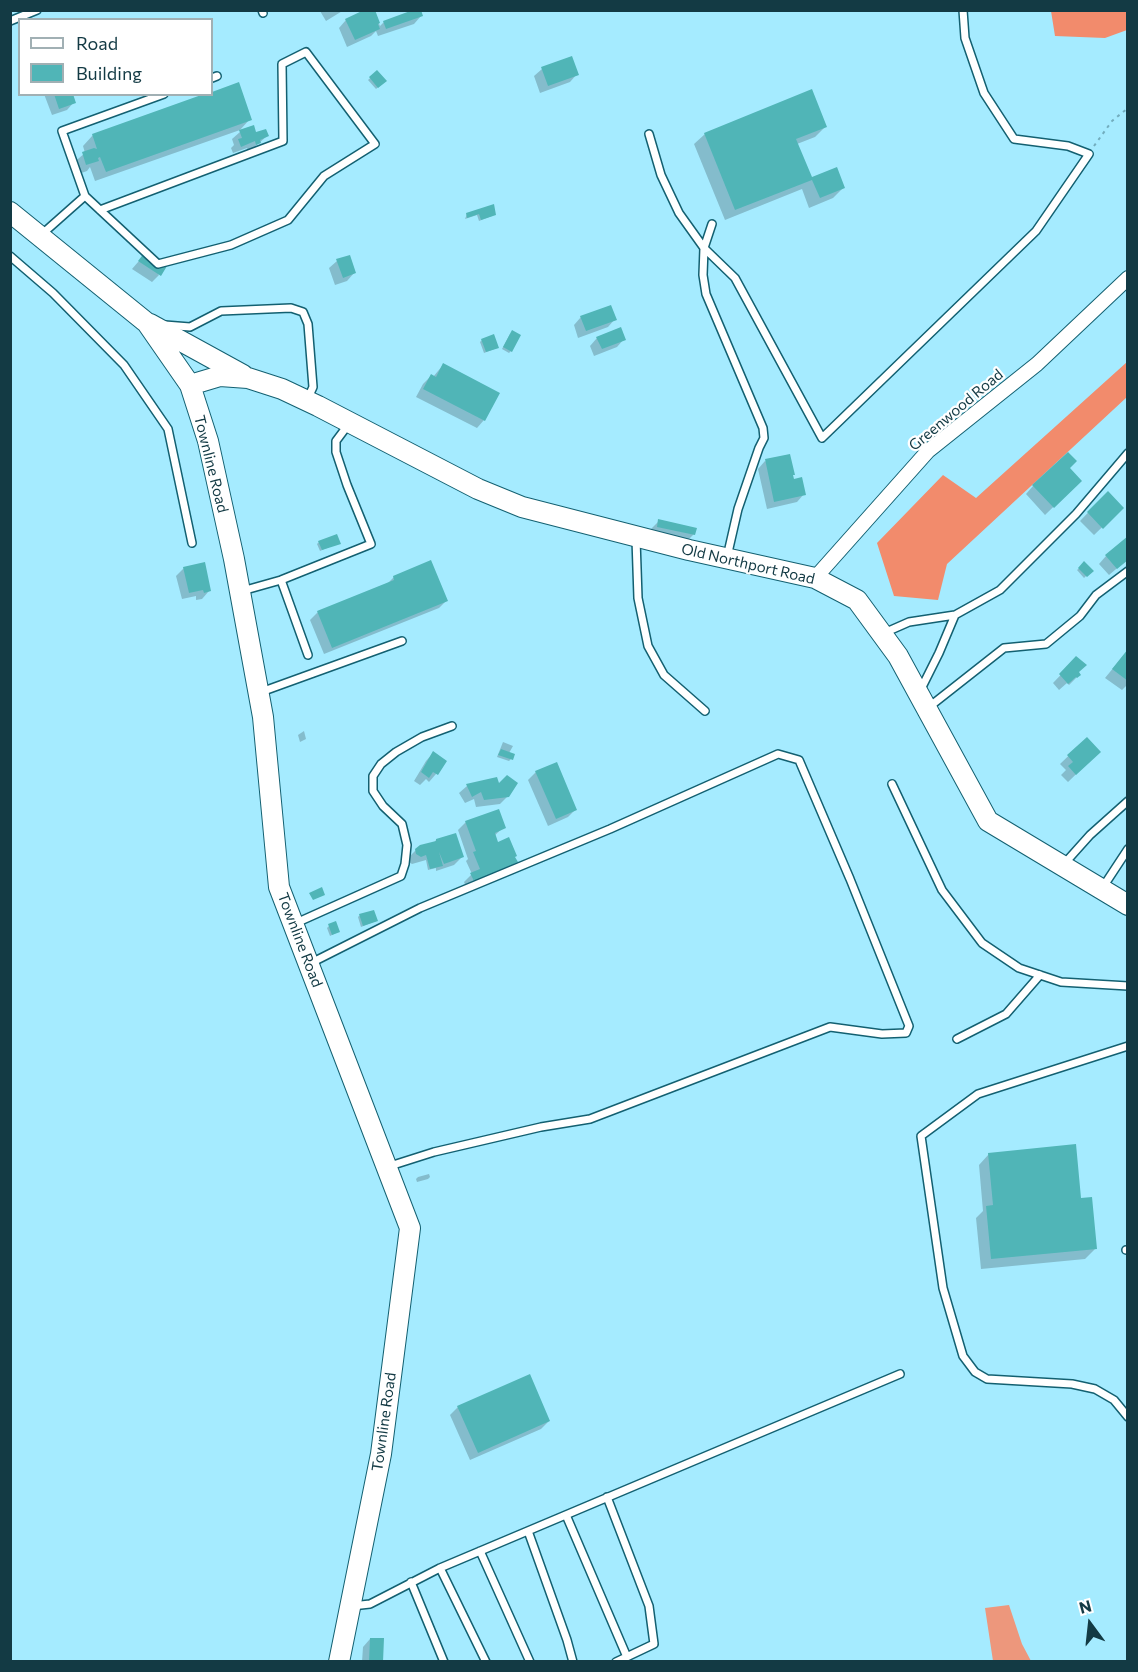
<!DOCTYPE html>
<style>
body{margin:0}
#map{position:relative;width:1138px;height:1672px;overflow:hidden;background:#a5ebff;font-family:Commissioner,sans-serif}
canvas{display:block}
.frame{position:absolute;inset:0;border:12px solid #133a44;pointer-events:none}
.legend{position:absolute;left:18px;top:18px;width:195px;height:78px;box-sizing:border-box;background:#fff;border:2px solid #a1b0b4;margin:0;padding:8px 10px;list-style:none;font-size:18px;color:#133a44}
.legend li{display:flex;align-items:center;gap:12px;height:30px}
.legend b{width:30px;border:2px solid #a1b0b4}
.north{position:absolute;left:1060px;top:1594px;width:60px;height:60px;-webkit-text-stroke:4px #fff;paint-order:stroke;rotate:345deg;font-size:16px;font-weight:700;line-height:24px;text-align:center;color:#133a44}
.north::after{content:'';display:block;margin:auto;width:21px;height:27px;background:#133a44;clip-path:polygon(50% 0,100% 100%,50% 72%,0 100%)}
</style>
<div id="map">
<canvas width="1138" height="1672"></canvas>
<div class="frame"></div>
<ul class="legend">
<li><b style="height:8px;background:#fff"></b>Road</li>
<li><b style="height:16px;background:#50b5b7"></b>Building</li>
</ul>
<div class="north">N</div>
</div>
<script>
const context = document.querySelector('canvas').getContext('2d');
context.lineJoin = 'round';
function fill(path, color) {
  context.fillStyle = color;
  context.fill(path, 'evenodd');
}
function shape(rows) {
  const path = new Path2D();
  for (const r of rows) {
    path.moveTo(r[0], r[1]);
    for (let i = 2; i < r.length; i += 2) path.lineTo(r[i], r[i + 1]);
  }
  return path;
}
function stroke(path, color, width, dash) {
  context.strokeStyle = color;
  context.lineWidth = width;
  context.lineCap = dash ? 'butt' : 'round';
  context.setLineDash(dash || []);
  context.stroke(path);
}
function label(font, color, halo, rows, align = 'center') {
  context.font = font + ' Commissioner,sans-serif';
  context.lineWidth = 4.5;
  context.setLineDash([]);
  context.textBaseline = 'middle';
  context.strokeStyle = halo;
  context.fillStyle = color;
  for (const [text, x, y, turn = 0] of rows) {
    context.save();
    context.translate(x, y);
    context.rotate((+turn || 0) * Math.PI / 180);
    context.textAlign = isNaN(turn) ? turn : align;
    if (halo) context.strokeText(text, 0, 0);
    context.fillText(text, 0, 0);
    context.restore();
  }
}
const green = shape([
 [1009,1605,1022,1644,1031,1661,993,1661,985,1608]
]);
const forest = shape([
 [1051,11,1127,11,1127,30,1105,38,1055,36],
 [1127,362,1127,397,947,564,938,600,894,596,877,543,943,475,976,498]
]);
const shadow = shape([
 [317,10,344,10,326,21,320,11],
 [373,10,380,26,384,22,421,16,414,24,378,36,376,31,371,36,347,47,339,28,346,20],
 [542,69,577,74,570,82,540,93,534,76],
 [377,72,385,81,376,89,368,80],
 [238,84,250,119,240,130,95,181,90,167,87,171,76,175,72,164,85,153,83,146,93,135],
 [44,94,72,94,74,102,67,110,52,115],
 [826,126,815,137,797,144,811,179,843,188,833,198,809,208,802,189,725,220,694,144,705,134],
 [240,132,267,136,251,150,248,152,247,148,233,153,231,148,234,145,232,139],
 [493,206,494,214,492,216,479,221,477,215,465,219,467,214],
 [145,254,159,275,152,282,132,269],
 [337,261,354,273,347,281,335,285,329,268],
 [581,317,615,319,608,327,578,338,574,325],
 [510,334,511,351,509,353,502,349],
 [597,338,624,339,617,347,594,356,590,346],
 [482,340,497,348,484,353,480,342],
 [443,365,484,420,477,428,416,397,423,384,431,376,433,377],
 [765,461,791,477,804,494,797,502,767,509,758,469],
 [1068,468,1080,481,1045,515,1026,494,1033,486],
 [1107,493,1122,508,1094,535,1080,521],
 [659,521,694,534,686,542,650,534,651,529],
 [319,542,339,543,320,551,317,544],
 [1106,556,1128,559,1109,575,1099,564],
 [1084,564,1091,571,1084,578,1077,570],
 [184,568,209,591,202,599,196,600,196,596,182,599,176,576],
 [394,577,446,601,439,608,324,654,310,620,318,612,386,585],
 [1128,650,1128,684,1122,690,1105,678],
 [1077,658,1085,665,1077,672,1079,675,1069,685,1067,683,1059,690,1053,683],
 [304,731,306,739,300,742,298,735],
 [1086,739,1099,752,1068,782,1061,775,1066,770,1060,764],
 [503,742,513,746,509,753,511,759,509,761,497,757],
 [433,753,436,774,429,782,426,779,420,785,414,781,426,761],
 [536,772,576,809,568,817,548,826,528,780],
 [467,786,499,786,508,796,500,804,476,807,474,799,465,803,459,793],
 [466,822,504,827,494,836,497,844,514,857,516,862,509,870,467,889,464,882,472,874,466,861,468,859,458,830],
 [436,840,462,857,454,865,436,871,436,868,428,870,426,860,412,864,409,862,408,858,416,850,433,844],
 [360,915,376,921,361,927,358,917],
 [329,926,338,932,330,936,327,928],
 [989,1154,1080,1200,1095,1249,1085,1259,981,1269,976,1218,983,1211,979,1165],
 [429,1174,430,1177,428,1179,417,1182,416,1179,418,1177],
 [458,1407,549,1421,541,1429,470,1460,450,1415],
 [370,1639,382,1662,362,1662,363,1647]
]);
const building = shape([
 [364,10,375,10,380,23,378,24,380,29,355,40,345,19],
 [413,10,421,10,423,16,386,29,383,21],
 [572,56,579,75,548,86,541,67],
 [377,70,387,81,378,88,369,77],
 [239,82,252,120,106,172,100,157,98,158,99,161,86,165,82,152,94,148,97,149,92,134,204,94,212,94,212,92],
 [812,89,827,127,796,139,812,177,837,167,845,188,820,198,812,180,735,210,704,133],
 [54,94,73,94,76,103,59,109],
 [254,125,256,132,266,129,269,136,260,140,261,143,256,145,255,141,241,147,238,139,242,138,239,130],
 [494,204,496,215,481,220,479,214,467,218,466,213],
 [145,252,167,266,161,276,138,261],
 [350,255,356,273,343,278,336,259],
 [611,305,617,320,586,331,580,316],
 [621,327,626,340,602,349,596,337],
 [512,330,521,335,512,352,503,347],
 [494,334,499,348,486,352,481,339],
 [443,363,500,393,485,421,423,389,431,374,436,377],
 [1068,452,1077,461,1070,468,1082,481,1054,508,1032,485],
 [790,454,795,475,793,475,794,479,802,477,806,495,774,502,765,459],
 [1108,491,1124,508,1103,529,1087,512],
 [658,519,697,528,695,535,657,527],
 [337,534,341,544,322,550,318,541],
 [1128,536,1128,560,1117,569,1105,555],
 [431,560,448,601,332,648,317,611,394,580,393,576],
 [1084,561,1094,571,1087,577,1078,568],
 [205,562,211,591,204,593,203,590,189,593,183,567],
 [1128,649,1128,681,1112,669],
 [1076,656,1087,665,1079,672,1081,675,1077,678,1076,677,1068,684,1059,674],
 [1087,737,1101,752,1076,775,1068,766,1073,762,1067,755],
 [501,749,515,754,513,760,498,755],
 [433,751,447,761,438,775,433,772,429,778,421,772],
 [557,762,577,810,556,819,535,771],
 [507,775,518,783,509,797,484,800,481,792,472,797,466,784,497,777,499,783],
 [499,809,506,828,495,833,498,842,509,837,517,856,515,857,518,862,475,883,470,873,480,869,473,852,476,851,465,821],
 [456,833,464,857,444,864,439,852,443,866,430,869,426,855,421,857,416,854,415,849,420,845,436,841,436,839],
 [322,887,325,895,313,900,309,893],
 [374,910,378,921,363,926,359,914],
 [336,921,340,932,332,935,328,924],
 [1076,1144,1081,1198,1092,1197,1097,1249,991,1259,986,1206,993,1205,988,1153],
 [530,1374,550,1421,478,1453,457,1406],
 [370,1638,384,1638,383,1662,369,1662]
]);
const path = shape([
 [1094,146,1112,121,1128,108]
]);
const service = shape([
 [262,10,263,13],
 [10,21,37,10],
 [212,78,217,76],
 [649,134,661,175,679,213,704,248,735,278,822,438,1036,231,1089,154,1068,146,1014,139,984,93,965,38,963,10],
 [85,196,100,210,158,264,231,245,288,220,324,176,375,144,306,52,282,64,283,141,100,210],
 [712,224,704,248,703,275,706,294,763,428,764,438,759,448,738,509,727,557],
 [41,235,85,196,62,131,164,94],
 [10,256,53,293,124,365,168,429,192,543],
 [165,325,190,327,221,311,291,308,303,312,308,324,313,387,308,398],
 [636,539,638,598,648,646,664,675,705,711],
 [281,580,308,655],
 [242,591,281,580,371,544,347,485,336,452,336,441,348,425],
 [955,615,1000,590,1076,514,1128,453],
 [884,633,909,622,955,615,939,653,920,691],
 [261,692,402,641],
 [929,707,1004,648,1046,644,1080,616,1096,595,1128,571],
 [892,784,942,890,982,943,1019,968,1061,982,1128,986],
 [1064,864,1090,835,1128,801],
 [1103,887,1128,849],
 [296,923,401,876,405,864,407,845,402,824,383,806,373,791,373,776,381,764,396,752,422,737,452,726],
 [311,963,420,908,610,829,778,754,799,760,850,879,909,1026,906,1033,882,1034,830,1027,590,1119,541,1127,434,1152,390,1166],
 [957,1039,1006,1014,1040,975],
 [1128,1046,978,1094,921,1136,943,1288,963,1356,975,1372,987,1379,1072,1384,1095,1389,1114,1400,1128,1417],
 [1126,1250,1128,1250],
 [607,1497,649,1606,654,1644,616,1662],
 [566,1515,627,1657],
 [528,1531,567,1640,573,1662],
 [480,1551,530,1662],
 [440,1568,486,1662],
 [411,1582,444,1662],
 [352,1606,370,1604,440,1568,900,1374]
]);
const minor = shape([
 [815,578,928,451,1037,364,1128,278]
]);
const secondary = shape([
 [10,212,147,323,190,385,208,441,234,559,263,717,279,887,410,1228,381,1454,339,1662],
 [150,324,243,375],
 [190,385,220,376,248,378,282,389,318,406,478,489,522,507,689,550,815,578,857,600,898,656,988,821,1128,905]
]);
const streetNames = [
 ["Greenwood Road",956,410,-40],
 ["Townline Road",211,464,76],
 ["Old Northport Road",748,564,13],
 ["Townline Road",300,940,69],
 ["Townline Road",384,1422,-82]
];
fill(green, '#ed977c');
fill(forest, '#f28b6c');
fill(shadow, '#0003');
fill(building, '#50b5b7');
stroke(service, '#136071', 10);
stroke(minor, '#136071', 16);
stroke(secondary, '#136071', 22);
stroke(path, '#72adbe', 2, [3, 4.5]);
stroke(service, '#fff', 7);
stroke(minor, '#fff', 14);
stroke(secondary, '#fff', 20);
label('15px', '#133a44', '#fff', streetNames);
</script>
